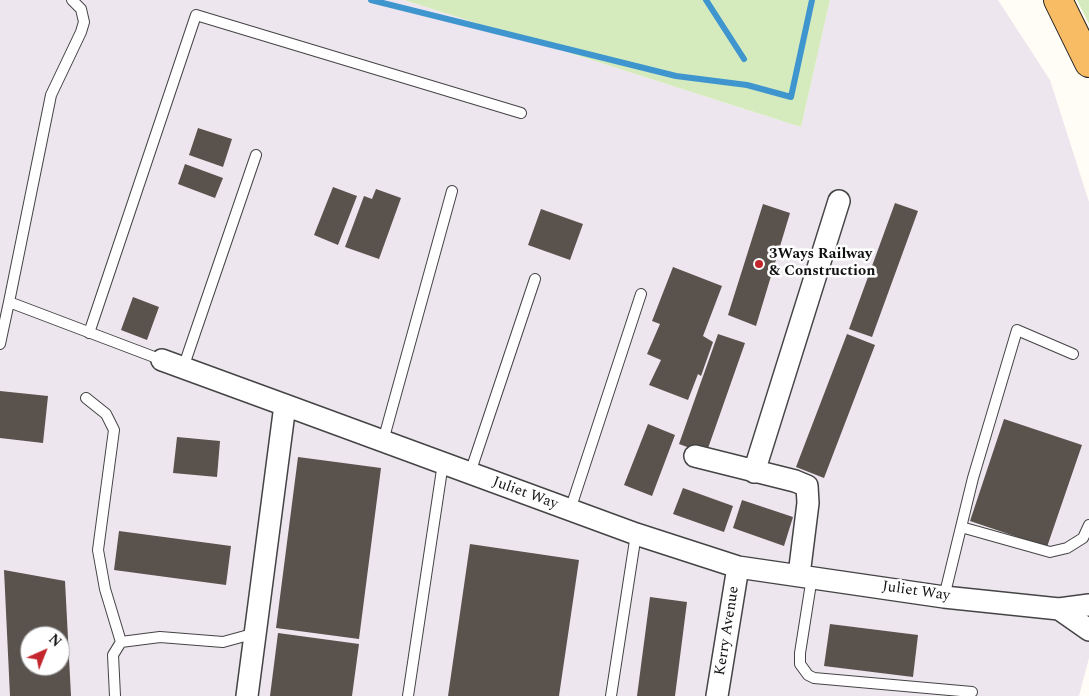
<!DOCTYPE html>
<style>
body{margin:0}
#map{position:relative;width:1089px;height:696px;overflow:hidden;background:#fffdf5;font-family:Spectral,serif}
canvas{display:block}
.north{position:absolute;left:20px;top:626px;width:50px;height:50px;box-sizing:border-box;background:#fff;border:1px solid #a0a0a0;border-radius:50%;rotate:44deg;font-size:14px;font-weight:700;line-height:20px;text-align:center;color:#111}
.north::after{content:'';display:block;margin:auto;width:18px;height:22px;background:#c4262e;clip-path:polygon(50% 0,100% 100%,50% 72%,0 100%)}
</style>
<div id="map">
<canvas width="1089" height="696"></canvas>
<div class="north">N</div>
</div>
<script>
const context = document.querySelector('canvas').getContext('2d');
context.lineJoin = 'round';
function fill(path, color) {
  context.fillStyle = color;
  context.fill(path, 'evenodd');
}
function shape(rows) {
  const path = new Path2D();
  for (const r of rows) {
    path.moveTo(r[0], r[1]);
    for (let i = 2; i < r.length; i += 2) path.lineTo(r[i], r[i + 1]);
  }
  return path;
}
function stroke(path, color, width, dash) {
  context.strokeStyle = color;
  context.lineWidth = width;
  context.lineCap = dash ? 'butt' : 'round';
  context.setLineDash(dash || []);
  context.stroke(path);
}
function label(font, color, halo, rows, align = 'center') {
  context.font = font + ' Spectral,serif';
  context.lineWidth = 5;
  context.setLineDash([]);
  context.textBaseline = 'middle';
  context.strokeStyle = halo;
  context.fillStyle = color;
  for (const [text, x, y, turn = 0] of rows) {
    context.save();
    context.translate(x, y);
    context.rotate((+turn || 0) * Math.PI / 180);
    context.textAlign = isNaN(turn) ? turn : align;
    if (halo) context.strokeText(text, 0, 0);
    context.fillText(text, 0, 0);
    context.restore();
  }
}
const industrial = shape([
 [0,0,404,0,801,127,830,0,998,0,1050,80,1089,202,1089,658,1079,696,0,696],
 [30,636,60,636,60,666,30,666]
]);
const green = shape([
 [404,0,830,0,801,127],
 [1077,0,1089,0,1089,24]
]);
const stream = shape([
 [371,0,676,76,747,85,791,97,812,0],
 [706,0,744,59]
]);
const building = shape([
 [198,128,232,139,223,167,189,155],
 [185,164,223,178,215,198,178,184],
 [333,187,357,196,338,245,314,235],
 [376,189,401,198,379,259,345,247,364,196,372,199],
 [895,203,918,211,872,337,849,329],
 [763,204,790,213,756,326,728,315],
 [541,209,583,224,570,260,528,245],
 [673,267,722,286,703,336,713,342,701,376,698,374,688,400,649,385,661,360,647,354,660,324,652,321],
 [133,297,159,307,147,340,121,330],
 [718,334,745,343,706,454,679,444],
 [847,334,875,345,824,478,796,467],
 [0,391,48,396,43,443,0,438],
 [1004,419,1082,445,1047,547,970,521],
 [648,424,675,435,652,496,624,485],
 [177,437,220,441,217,477,173,473],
 [298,457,381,468,359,639,276,628],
 [683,488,733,506,724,532,673,514],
 [742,500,793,517,784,546,733,528],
 [119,531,231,546,226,585,114,570],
 [470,544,579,560,559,696,448,696],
 [4,570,65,581,71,696,10,696],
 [30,636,60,636,60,666,30,666],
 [650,597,687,602,675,696,637,696],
 [830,624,918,635,913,677,824,666],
 [278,633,359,644,352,696,270,696]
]);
const service = shape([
 [9,302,51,95,81,32,84,22,81,9,72,0],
 [89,333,196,15,521,113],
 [0,344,9,302,162,360],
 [183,368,256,155],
 [86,398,106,414,114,430,98,550,105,589,121,642],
 [383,441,452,191],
 [470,473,535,279],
 [570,510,641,294],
 [961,527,1050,552,1067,548,1083,538,1089,525],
 [812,577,800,653,800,664,808,675,814,678,972,692],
 [944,597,973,478,1017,330,1073,354],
 [115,696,113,655,121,642,160,637,223,642,256,633],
 [408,696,443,463],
 [611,696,636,534]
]);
const minor = shape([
 [162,360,285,405],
 [695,456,795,481,807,486,808,503,799,575],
 [754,472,839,201],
 [1059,609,1089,630],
 [247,696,285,405,636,534,738,567,944,597,1059,609,1089,605],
 [717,696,738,567]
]);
const trunk = shape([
 [1058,0,1089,63]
]);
const markers = [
 [759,264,5,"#c4262e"]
];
const poiNames = [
 ["3Ways Railway",769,255],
 ["& Construction",769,272]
];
const streetNames = [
 ["Juliet Way",525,494,20],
 ["Juliet Way",916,592,8],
 ["Kerry Avenue",728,631,-81]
];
fill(industrial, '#eee6ef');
fill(green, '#d5ebbd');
stroke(stream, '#3f96cf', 6);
fill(building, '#5a524d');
stroke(service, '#444', 12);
stroke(minor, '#444', 24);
stroke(trunk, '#222', 30);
stroke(service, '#fff', 10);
stroke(minor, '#fff', 21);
stroke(trunk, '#f7bc64', 28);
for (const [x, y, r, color] of markers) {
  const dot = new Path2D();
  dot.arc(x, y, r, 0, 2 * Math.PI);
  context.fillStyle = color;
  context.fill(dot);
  stroke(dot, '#fff', 2);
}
label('bold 15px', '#111', '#fff', poiNames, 'left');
label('15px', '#111', '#fff', streetNames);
</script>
